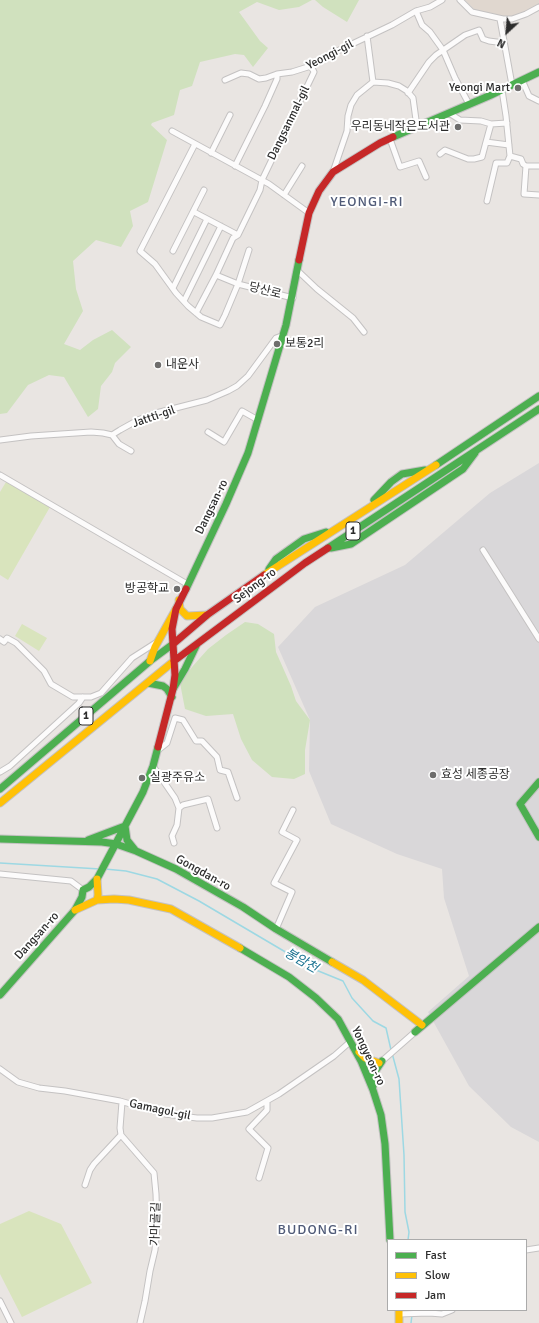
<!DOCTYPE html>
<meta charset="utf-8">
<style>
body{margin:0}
#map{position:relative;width:539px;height:1323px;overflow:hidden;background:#e9e5e2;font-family:Signika,sans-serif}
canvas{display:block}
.legend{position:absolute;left:387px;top:1239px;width:140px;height:72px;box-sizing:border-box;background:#fff;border:1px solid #ababab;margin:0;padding:5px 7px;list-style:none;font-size:12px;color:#2c2c2c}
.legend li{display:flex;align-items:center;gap:8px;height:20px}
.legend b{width:20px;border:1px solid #ababab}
.north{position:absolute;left:487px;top:12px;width:40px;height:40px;-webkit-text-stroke:3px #fff;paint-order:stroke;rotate:206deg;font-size:11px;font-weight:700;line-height:16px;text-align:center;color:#2c2c2c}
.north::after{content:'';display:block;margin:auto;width:14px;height:18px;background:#2c2c2c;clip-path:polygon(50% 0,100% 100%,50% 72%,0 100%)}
</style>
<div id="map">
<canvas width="539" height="1323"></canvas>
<ul class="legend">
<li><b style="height:5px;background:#4caf50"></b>Fast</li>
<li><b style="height:5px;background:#ffc107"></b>Slow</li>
<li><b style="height:5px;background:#c62828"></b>Jam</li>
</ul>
<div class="north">N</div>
</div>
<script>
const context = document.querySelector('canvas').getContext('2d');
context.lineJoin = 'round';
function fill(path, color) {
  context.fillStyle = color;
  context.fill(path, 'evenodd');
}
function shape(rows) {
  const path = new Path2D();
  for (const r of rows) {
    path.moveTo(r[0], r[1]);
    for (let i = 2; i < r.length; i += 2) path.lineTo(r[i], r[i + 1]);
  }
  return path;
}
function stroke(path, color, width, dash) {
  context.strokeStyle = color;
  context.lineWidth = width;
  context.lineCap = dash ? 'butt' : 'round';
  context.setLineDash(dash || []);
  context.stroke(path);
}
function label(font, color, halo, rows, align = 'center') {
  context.font = font + ' Signika,"Noto Sans KR",sans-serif';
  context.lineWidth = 4;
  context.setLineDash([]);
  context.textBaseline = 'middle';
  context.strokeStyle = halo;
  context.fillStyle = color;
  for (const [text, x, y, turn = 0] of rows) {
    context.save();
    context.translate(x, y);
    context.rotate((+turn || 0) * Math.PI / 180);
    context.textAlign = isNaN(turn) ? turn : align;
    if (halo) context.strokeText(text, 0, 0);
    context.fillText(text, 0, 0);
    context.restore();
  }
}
const industrial = shape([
 [539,463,539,1142,511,1127,469,1086,428,1012,469,976,444,898,442,869,397,854,331,824,309,771,310,720,278,647,315,607,405,565,490,493]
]);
const education = shape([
 [465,0,539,0,539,2,538,6,524,13,510,18,477,12]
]);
const green = shape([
 [0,0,312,0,299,7,279,10,257,2,239,12,260,41,268,48,253,67,244,55,235,54,200,62,192,86,180,90,174,115,152,123,151,125,167,140,148,202,130,211,133,226,121,247,96,240,73,261,76,289,83,311,64,344,80,350,93,340,112,330,131,347,115,363,112,372,101,386,98,409,88,417,64,377,49,375,28,385,7,413,0,414],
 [315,0,359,0,347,22,323,7],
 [245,622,258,624,274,634,276,652,291,686,296,701,310,720,305,750,305,774,294,779,272,777,252,760,241,739,233,714,206,716,185,709,180,683,192,667,208,649,226,635]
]);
const pitch = shape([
 [6,482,50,507,8,580,0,575,0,492],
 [22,624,47,638,39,651,15,636],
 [29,1211,61,1224,92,1283,22,1317,0,1274,0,1224]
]);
const stream = shape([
 [0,863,100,869],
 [105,869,126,871,157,879,199,901,316,970,343,981,352,998,373,1021,386,1028,391,1050],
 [392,1053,399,1079,404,1155,405,1212,409,1232,408,1240],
 [411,1323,412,1315]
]);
const street = shape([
 [460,0,472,12,503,19,512,19,526,14,539,7],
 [416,11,422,25,430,32,443,50,455,78,469,104],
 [500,19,512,85],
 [367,36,373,82],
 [225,80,241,73,249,74,259,79,266,78,277,74,292,72,311,66,329,55,392,25,416,11,430,7,442,0],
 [522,80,529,96,539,101],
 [502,90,506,116,510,156,521,159,523,164,526,166,539,166],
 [408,93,429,62,436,55,465,35,479,30,483,39,489,41,504,43],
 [449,113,460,120,481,121,491,124,486,142],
 [491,124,507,123],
 [172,131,269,184,309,213],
 [390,139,400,167,419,161,426,177],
 [195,144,140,251,155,264,176,293,188,306,201,317,220,325,225,315,238,284,249,250],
 [211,153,230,115],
 [440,154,445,150,468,159,474,159,482,157,486,142,509,145],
 [235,166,265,106,277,79,277,74],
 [526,166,524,194,539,195],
 [333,172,347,131,348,116,351,105,357,95,373,82,388,83,399,86,407,91,413,98,417,127],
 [284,195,302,166],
 [487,201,496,163,507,163,510,156],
 [194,212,238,235],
 [173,251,204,190],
 [298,271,317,289,353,318,364,332],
 [216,275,238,284,293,298],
 [173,288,207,219],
 [184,301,221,226],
 [196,313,216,275,233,238,238,235,260,190,262,180,314,72,311,66],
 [208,432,224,442,242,411,258,420],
 [112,435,119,444,131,451],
 [0,440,31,436,91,432,103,433,112,435,120,430,138,420,156,413,207,400,228,391,237,386,248,376,276,338,284,335],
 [0,475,187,584],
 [483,550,539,639],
 [0,639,4,642,7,638,16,643,44,671,51,684,73,697,91,697,101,693,132,658,157,642],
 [157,751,167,743,175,718,183,720,196,741,202,741,217,757,220,770,228,772,237,798],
 [153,766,175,798,179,808,183,805,208,799,217,828],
 [0,772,10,766,79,703,83,697],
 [174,843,172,836,177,825,179,808],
 [0,874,71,881,83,890],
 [276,929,292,892,274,883,297,840,282,832,293,810],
 [382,1061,415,1032],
 [0,1069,18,1082,39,1088,65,1091,120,1101,165,1114,197,1118,212,1118,247,1112,279,1094,334,1056,351,1041],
 [122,1102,120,1128,121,1135,154,1173,156,1194,157,1225,155,1250,150,1271,145,1301,140,1323],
 [259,1178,268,1148,249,1129,267,1110,267,1101],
 [85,1185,90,1170,94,1164,121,1135],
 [526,1250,539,1248],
 [0,1301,11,1323],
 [399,1314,429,1313,442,1314,452,1310]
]);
const fast = shape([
 [393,137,491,95,539,72],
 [436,465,539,396],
 [374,500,391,482,402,474,425,470],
 [328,548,539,409],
 [331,548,351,544,463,469,475,453],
 [269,569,276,559,304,539,326,532],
 [186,589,226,504,248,453,286,325,299,260],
 [148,683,163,686,167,689,172,697],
 [173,689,185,669,196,646],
 [539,782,520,804,539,837],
 [0,789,150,661,173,644],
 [0,839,102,842,116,844,136,851,176,869,243,907,276,929,332,962],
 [88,840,125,826,127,840,135,850],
 [240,948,289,977,316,998,338,1019,361,1061,373,1090,381,1115,385,1144,390,1240],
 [0,995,75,910,82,897,83,890,89,887,97,879,143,792,153,766,158,747],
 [415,1032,539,927],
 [373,1086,372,1076,382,1061]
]);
const slow = shape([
 [264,575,436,465],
 [179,600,180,609,187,616,207,615],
 [150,661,155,647,176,609],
 [0,803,174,661],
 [97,900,114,899,129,900,171,909,240,948],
 [75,910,97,900,98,895,97,879],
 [332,962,363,980,422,1025],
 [359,1052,365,1058,379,1063],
 [399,1310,399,1323]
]);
const jam = shape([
 [299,260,309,213,319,191,333,172,380,143,393,137],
 [173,644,207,615,264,575],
 [174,661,305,563,328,548],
 [158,747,173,689,175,675,172,629,176,609,186,589]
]);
const markers = [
 [518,88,4,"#6e6d6c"],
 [458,127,4,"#6e6d6c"],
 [277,344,4,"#6e6d6c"],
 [158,365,4,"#6e6d6c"],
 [177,589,4,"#6e6d6c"],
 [433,775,4,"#6e6d6c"],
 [142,778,4,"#6e6d6c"]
];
const shields = [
 [353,531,14],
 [86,716,14]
];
const shieldNames = [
 ["1",353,531],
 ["1",86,716]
];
const streetNames = [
 ["Yeongi-gil",330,55,-27],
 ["Dangsanmal-gil",289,123,-64],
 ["당산로",265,291,14],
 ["Jattti-gil",154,417,-19],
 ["Dangsan-ro",212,507,-64],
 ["Sejong-ro",255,586,-37],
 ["Gongdan-ro",203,873,29],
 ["Dangsan-ro",37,936,-48],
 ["Yongyeon-ro",368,1056,65],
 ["Gamagol-gil",160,1110,12],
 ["가마골길",156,1224,-88]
];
const poiNames = [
 ["Yeongi Mart",510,88,"right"],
 ["우리동네작은도서관",450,127,"right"],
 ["보통2리",285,344],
 ["내운사",166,365],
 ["방공학교",169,589,"right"],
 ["효성 세종공장",441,775],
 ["실광주유소",150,778]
];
const waterNames = [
 ["봉암천",301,961,29]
];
const quarterNames = [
 ["YEONGI-RI",367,202],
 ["BUDONG-RI",318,1230]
];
fill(industrial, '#d9d7d9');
fill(education, '#e0d7cf');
fill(green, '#d0e1be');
fill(pitch, '#d9e4bd');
stroke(stream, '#9dd8e3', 1.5);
stroke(street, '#c4c2c2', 7);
stroke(fast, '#c4c2c2', 9);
stroke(slow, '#c4c2c2', 9);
stroke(jam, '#c4c2c2', 9);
stroke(street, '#fcfbfb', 5);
stroke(fast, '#4caf50', 7);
stroke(slow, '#ffc107', 7);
stroke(jam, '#c62828', 7);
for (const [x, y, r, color] of markers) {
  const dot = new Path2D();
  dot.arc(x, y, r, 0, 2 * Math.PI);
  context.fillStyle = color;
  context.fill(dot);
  stroke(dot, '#fff', 1.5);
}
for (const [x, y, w] of shields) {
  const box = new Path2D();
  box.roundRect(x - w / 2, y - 9, w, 18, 3);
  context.fillStyle = '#fff';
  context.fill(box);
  stroke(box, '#2c2c2c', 1);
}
label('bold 11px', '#2c2c2c', null, shieldNames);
label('12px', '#2c2c2c', '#fff', streetNames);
label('12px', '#2c2c2c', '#fff', poiNames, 'left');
label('italic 13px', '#1b7391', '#fff', waterNames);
context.letterSpacing = '1px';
label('14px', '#505b78', '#fff', quarterNames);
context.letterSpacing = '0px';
</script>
